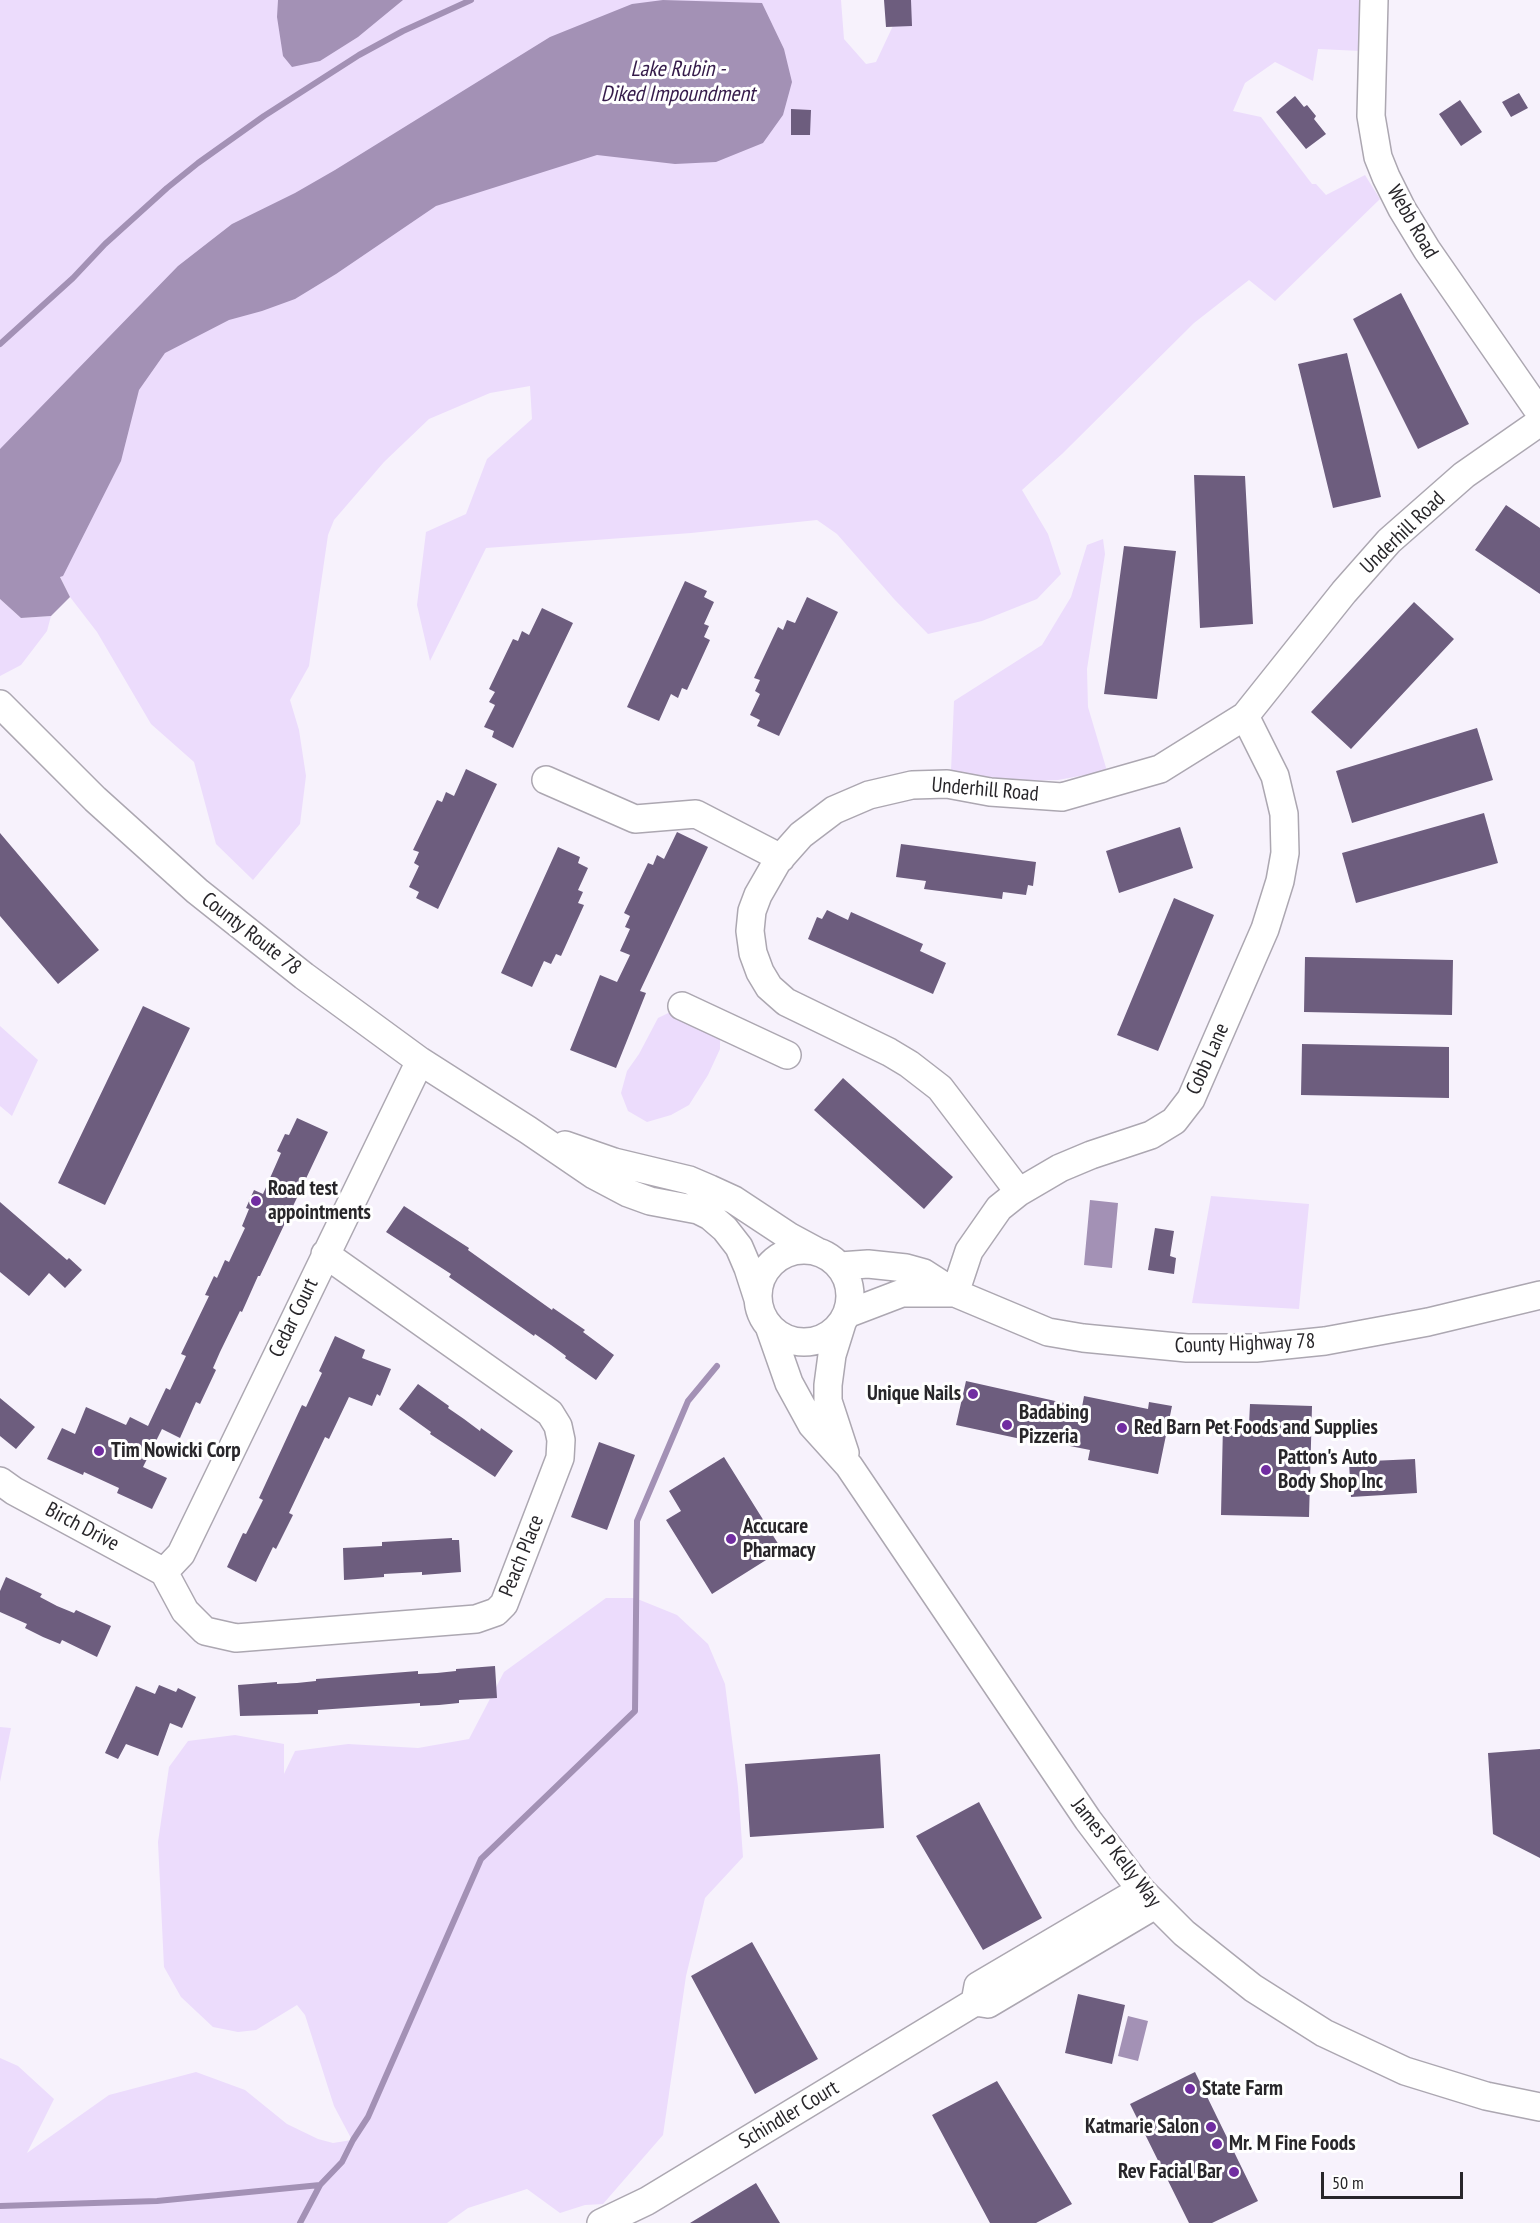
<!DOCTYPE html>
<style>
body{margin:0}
#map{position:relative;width:1540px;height:2223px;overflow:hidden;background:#f7f2fc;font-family:"PT Sans Narrow",sans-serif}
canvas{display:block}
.scale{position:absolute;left:1321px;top:2172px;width:142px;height:27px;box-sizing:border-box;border:3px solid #28262a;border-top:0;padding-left:8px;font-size:18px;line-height:21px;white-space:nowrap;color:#28262a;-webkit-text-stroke:4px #fff;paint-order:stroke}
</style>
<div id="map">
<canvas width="1540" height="2223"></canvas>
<div class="scale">50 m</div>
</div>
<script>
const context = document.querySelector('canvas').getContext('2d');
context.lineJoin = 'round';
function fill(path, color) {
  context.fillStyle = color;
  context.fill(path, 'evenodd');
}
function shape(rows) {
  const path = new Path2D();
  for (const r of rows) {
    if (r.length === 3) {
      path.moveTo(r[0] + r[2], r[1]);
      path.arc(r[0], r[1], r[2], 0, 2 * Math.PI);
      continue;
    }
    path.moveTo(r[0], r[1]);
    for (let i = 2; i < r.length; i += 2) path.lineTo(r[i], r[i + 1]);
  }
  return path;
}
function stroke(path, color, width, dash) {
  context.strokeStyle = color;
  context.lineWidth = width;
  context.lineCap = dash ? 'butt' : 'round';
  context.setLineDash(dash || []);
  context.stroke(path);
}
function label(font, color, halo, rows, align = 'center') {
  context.font = font + ' "PT Sans Narrow",sans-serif';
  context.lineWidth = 6;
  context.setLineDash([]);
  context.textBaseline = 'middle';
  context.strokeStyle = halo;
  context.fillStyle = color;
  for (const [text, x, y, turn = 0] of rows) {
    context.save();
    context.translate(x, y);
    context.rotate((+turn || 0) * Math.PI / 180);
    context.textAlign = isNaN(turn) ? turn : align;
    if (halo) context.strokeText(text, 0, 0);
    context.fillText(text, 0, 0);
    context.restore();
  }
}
const green = shape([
 [0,0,841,0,844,39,866,64,876,62,898,15,900,0,1360,0,1361,51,1318,49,1313,81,1275,62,1245,83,1233,111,1261,117,1312,184,1316,184,1326,195,1365,175,1380,199,1275,301,1249,280,1194,323,1062,454,1022,490,1048,534,1061,574,1037,599,982,621,928,634,894,599,837,534,817,520,691,533,486,548,430,661,417,605,426,532,466,514,487,459,532,419,530,386,490,393,429,419,384,462,334,520,328,535,309,666,290,700,299,730,306,776,300,824,253,880,216,844,194,762,151,724,97,632,70,597,0,452],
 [1103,539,1105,554,1087,669,1088,707,1107,771,1058,780,1016,781,951,771,954,701,1042,645,1071,597,1087,545],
 [0,599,21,618,51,616,47,631,21,665,0,676],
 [687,1004,720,1029,720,1049,708,1075,689,1105,671,1115,647,1122,628,1111,621,1093,627,1071,639,1054,658,1018],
 [0,1026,38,1060,12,1116,0,1106],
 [1211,1196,1309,1204,1299,1309,1192,1303],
 [606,1598,635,1598,677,1615,708,1644,725,1684,738,1787,743,1857,705,1898,686,1976,663,2135,603,2204,585,2205,560,2213,527,2189,468,2208,447,2223,0,2223,0,2058,18,2066,54,2099,27,2153,109,2095,196,2072,245,2090,287,2124,318,2139,333,2143,352,2140,334,2106,305,2015,297,2005,256,2030,238,2032,213,2027,181,1997,164,1967,158,1842,169,1767,188,1741,235,1735,284,1744,284,1774,295,1751,348,1744,418,1748,469,1739,504,1672],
 [0,1727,11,1728,0,1782]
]);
const water = shape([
 [278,0,403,0,358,37,320,61,292,67,283,56,277,17],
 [663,0,762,3,784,49,792,82,783,115,763,143,716,162,675,164,597,155,436,206,336,274,295,299,262,311,229,320,165,353,139,390,121,461,63,576,60,577,70,597,51,616,21,618,0,599,0,449,178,266,232,224,295,193,335,170,550,37,632,4],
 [1090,1200,1118,1203,1112,1268,1084,1265],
 [1128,2016,1148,2021,1138,2061,1118,2056]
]);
const stream = shape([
 [0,344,73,278,105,244,167,188,198,163,264,116,359,55,403,31,471,0],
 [0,2206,157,2201,320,2185],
 [300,2223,320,2185,342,2162,353,2140,368,2117,481,1859,635,1711,637,1521,688,1401,717,1366]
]);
const building = shape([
 [884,0,911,0,912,26,886,27],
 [1519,93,1528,108,1511,117,1502,102],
 [1295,96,1304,107,1307,105,1316,116,1314,119,1326,134,1306,149,1276,112],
 [1460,100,1482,132,1461,146,1439,114],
 [791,109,811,110,810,135,791,135],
 [1401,293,1469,424,1418,449,1353,319],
 [1347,353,1381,497,1333,508,1298,364],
 [1194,475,1245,476,1253,624,1200,628],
 [1506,505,1540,528,1540,594,1475,550],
 [1124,546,1176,551,1157,699,1104,694],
 [685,581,707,591,704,597,714,602,704,624,709,626,704,637,710,640,687,690,682,688,678,698,671,694,659,721,627,707],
 [807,597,838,612,779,736,757,726,760,720,750,715,760,694,755,691,760,680,754,678,778,627,783,630,787,620,795,623],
 [1414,602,1454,639,1351,749,1311,712],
 [542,608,573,623,513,748,492,737,494,731,484,727,495,705,489,702,495,692,489,689,513,639,518,641,522,631,529,635],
 [1477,728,1493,780,1352,823,1336,771],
 [466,769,497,784,438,909,416,898,419,892,409,887,419,866,414,863,419,852,413,850,437,800,442,802,446,792,454,796],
 [1484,813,1498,863,1356,903,1342,853],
 [1180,827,1193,868,1119,893,1106,851],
 [677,832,708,847,640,991,646,993,616,1068,570,1050,600,975,617,982,630,955,620,951,630,929,625,927,630,916,624,913,648,863,653,865,657,855,664,859],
 [0,833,99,950,58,984,0,916],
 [901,844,1036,862,1033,886,1028,885,1026,895,1003,892,1002,899,924,889,926,881,896,877],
 [558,847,580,857,578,863,588,868,578,890,583,892,578,903,584,905,561,956,556,954,551,964,544,961,532,987,501,973],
 [1174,898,1214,915,1158,1051,1117,1035],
 [827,910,848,920,851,912,923,944,920,951,946,963,933,994,808,939,817,917,822,919],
 [1305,957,1453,960,1452,1015,1304,1012],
 [143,1006,190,1028,105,1205,58,1183],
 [1302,1044,1449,1047,1449,1098,1301,1095],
 [843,1078,953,1177,924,1209,814,1110],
 [297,1118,328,1132,260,1276,258,1276,242,1312,240,1311,220,1352,213,1368,216,1370,200,1404,196,1402,180,1438,162,1429,143,1467,167,1478,152,1509,117,1493,119,1488,84,1472,83,1475,47,1459,62,1428,75,1434,86,1407,126,1425,130,1417,148,1426,166,1388,170,1390,186,1356,181,1354,209,1296,205,1295,214,1276,217,1278,225,1260,229,1262,245,1228,242,1226,249,1209,246,1208,254,1190,263,1194,281,1153,277,1151,285,1134,289,1135],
 [0,1202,67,1260,69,1258,82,1270,65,1288,49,1273,29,1296,0,1272],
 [404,1206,469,1248,468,1250,552,1310,553,1308,585,1330,583,1332,614,1355,596,1380,565,1358,566,1356,551,1345,535,1334,534,1336,449,1277,451,1274,386,1232],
 [1155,1228,1174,1231,1170,1256,1176,1258,1174,1274,1148,1270],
 [335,1336,365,1350,362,1358,391,1369,380,1396,377,1394,372,1406,349,1397,329,1439,325,1437,289,1513,293,1515,276,1549,273,1547,256,1582,227,1567,243,1533,246,1534,263,1500,259,1498,302,1405,306,1407,322,1373,319,1371],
 [966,1381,1082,1407,1084,1396,1148,1409,1149,1402,1172,1406,1158,1474,1088,1460,1090,1450,1050,1442,1049,1445,956,1425],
 [418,1384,449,1406,448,1408,464,1419,480,1431,481,1428,513,1451,495,1477,430,1434,431,1432,399,1409],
 [0,1398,35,1427,16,1449,0,1436],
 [1250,1404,1312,1406,1309,1517,1221,1515,1223,1425,1249,1425],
 [599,1442,635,1455,607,1530,571,1517],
 [724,1457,782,1550,712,1594,666,1520,681,1511,669,1491],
 [1415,1459,1417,1493,1351,1497,1349,1462],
 [452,1538,452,1540,459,1540,461,1572,422,1575,422,1572,402,1573,384,1574,384,1577,344,1580,343,1548,382,1546,382,1542],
 [6,1577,42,1594,40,1597,57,1606,74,1613,76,1610,111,1626,97,1657,62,1640,60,1644,43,1637,25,1628,27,1624,0,1612,0,1591],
 [495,1666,497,1698,459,1700,459,1703,439,1705,420,1706,420,1703,318,1710,318,1714,240,1716,238,1685,277,1682,277,1684,297,1683,316,1681,316,1679,418,1671,418,1674,437,1673,456,1671,456,1669],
 [159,1685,176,1692,178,1688,196,1697,182,1728,170,1723,158,1756,126,1744,118,1759,105,1753,136,1686,155,1694],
 [1540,1749,1540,1858,1493,1834,1488,1753],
 [880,1754,884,1828,750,1837,745,1764],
 [979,1802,1042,1918,983,1950,916,1836],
 [752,1942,818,2059,755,2094,691,1976],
 [1078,1994,1125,2005,1112,2064,1065,2053],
 [1195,2072,1258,2201,1212,2223,1189,2223,1130,2104],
 [997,2081,1072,2204,1036,2223,990,2223,932,2115],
 [756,2183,780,2223,690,2223]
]);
const minor = shape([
 [1374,0,1371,116,1378,157,1386,177,1402,209,1427,250,1540,413],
 [0,704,95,799,197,891,304,976,420,1061,528,1130,594,1175,628,1193,650,1201,698,1210,710,1216,725,1229,739,1247,748,1268,758,1299],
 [546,780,635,819,696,814,781,858],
 [682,1006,787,1055],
 [565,1145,614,1162,689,1180,710,1189,734,1200,790,1237,816,1251],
 [1019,1192,940,1088,909,1064,889,1052,786,1002,769,987,760,972,753,953,750,931,752,911,758,895,777,862,801,835,834,810,869,795,912,785,947,784,990,792,1062,797,1160,769,1245,716,1344,592,1389,541,1464,475,1540,422],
 [804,1296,46],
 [840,1266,868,1264,906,1268,924,1273,955,1293,1048,1332,1083,1338,1187,1348,1256,1348,1325,1341,1428,1322,1540,1295],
 [955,1293,969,1251,999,1208,1019,1192,1060,1168,1091,1155,1151,1135,1174,1121,1191,1099,1265,929,1280,881,1285,853,1284,814,1275,776,1245,716],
 [847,1314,902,1293,955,1293],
 [842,1323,832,1355,828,1385,828,1401,845,1453],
 [769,1326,789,1383,812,1425,849,1466,1088,1820,1141,1890,1184,1933,1253,1988,1324,2033,1405,2071,1486,2096,1540,2107],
 [0,1481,14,1491,164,1572],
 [164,1572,185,1611,205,1631,236,1638,476,1619,496,1612,504,1604,560,1458,561,1440,558,1426,550,1413,325,1254],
 [164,1572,181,1554,420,1061],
 [975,2002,978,1986,1141,1890],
 [601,2223,647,2201,975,2002,988,2004,1155,1905]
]);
const markers = [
 [256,1201,6,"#712da1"],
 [973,1394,6,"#712da1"],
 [1007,1425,6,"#712da1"],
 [1122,1428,6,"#712da1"],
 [99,1451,6,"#712da1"],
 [1266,1470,6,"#712da1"],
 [731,1539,6,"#712da1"],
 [1190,2089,6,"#712da1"],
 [1211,2127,6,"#712da1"],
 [1217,2144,6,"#712da1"],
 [1234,2172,6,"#712da1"]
];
const streetNames = [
 ["Webb Road",1412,222,60],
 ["Underhill Road",1403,533,-44],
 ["Underhill Road",985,790,5],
 ["County Route 78",251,934,38],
 ["Cobb Lane",1208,1059,-66],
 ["Cedar Court",294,1318,-64],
 ["County Highway 78",1245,1344,-2],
 ["Birch Drive",82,1527,28],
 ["Peach Place",522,1556,-68],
 ["James P Kelly Way",1116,1853,52],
 ["Schindler Court",789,2115,-31]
];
const poiNames = [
 ["Road test",268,1189],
 ["appointments",268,1213],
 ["Unique Nails",961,1394,"right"],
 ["Badabing",1019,1413],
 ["Pizzeria",1019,1437],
 ["Red Barn Pet Foods and Supplies",1134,1428],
 ["Tim Nowicki Corp",111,1451],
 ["Patton's Auto",1278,1458],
 ["Body Shop Inc",1278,1482],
 ["Accucare",743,1527],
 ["Pharmacy",743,1551],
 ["State Farm",1202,2089],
 ["Katmarie Salon",1199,2127,"right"],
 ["Mr. M Fine Foods",1229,2144],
 ["Rev Facial Bar",1222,2172,"right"]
];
const waterNames = [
 ["Lake Rubin -",678,70],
 ["Diked Impoundment",678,95]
];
fill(green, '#ecdcfc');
fill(water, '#a391b5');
stroke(stream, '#a391b5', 6);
fill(building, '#6d5d7e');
stroke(minor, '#aca7b1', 30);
stroke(minor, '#fff', 27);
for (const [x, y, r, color] of markers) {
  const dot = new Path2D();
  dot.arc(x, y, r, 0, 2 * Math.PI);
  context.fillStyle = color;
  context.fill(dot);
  stroke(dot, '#fff', 2);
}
label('21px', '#28262a', '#fff', streetNames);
label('bold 21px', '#28262a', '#fff', poiNames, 'left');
label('italic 22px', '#361c4b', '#fff', waterNames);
</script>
